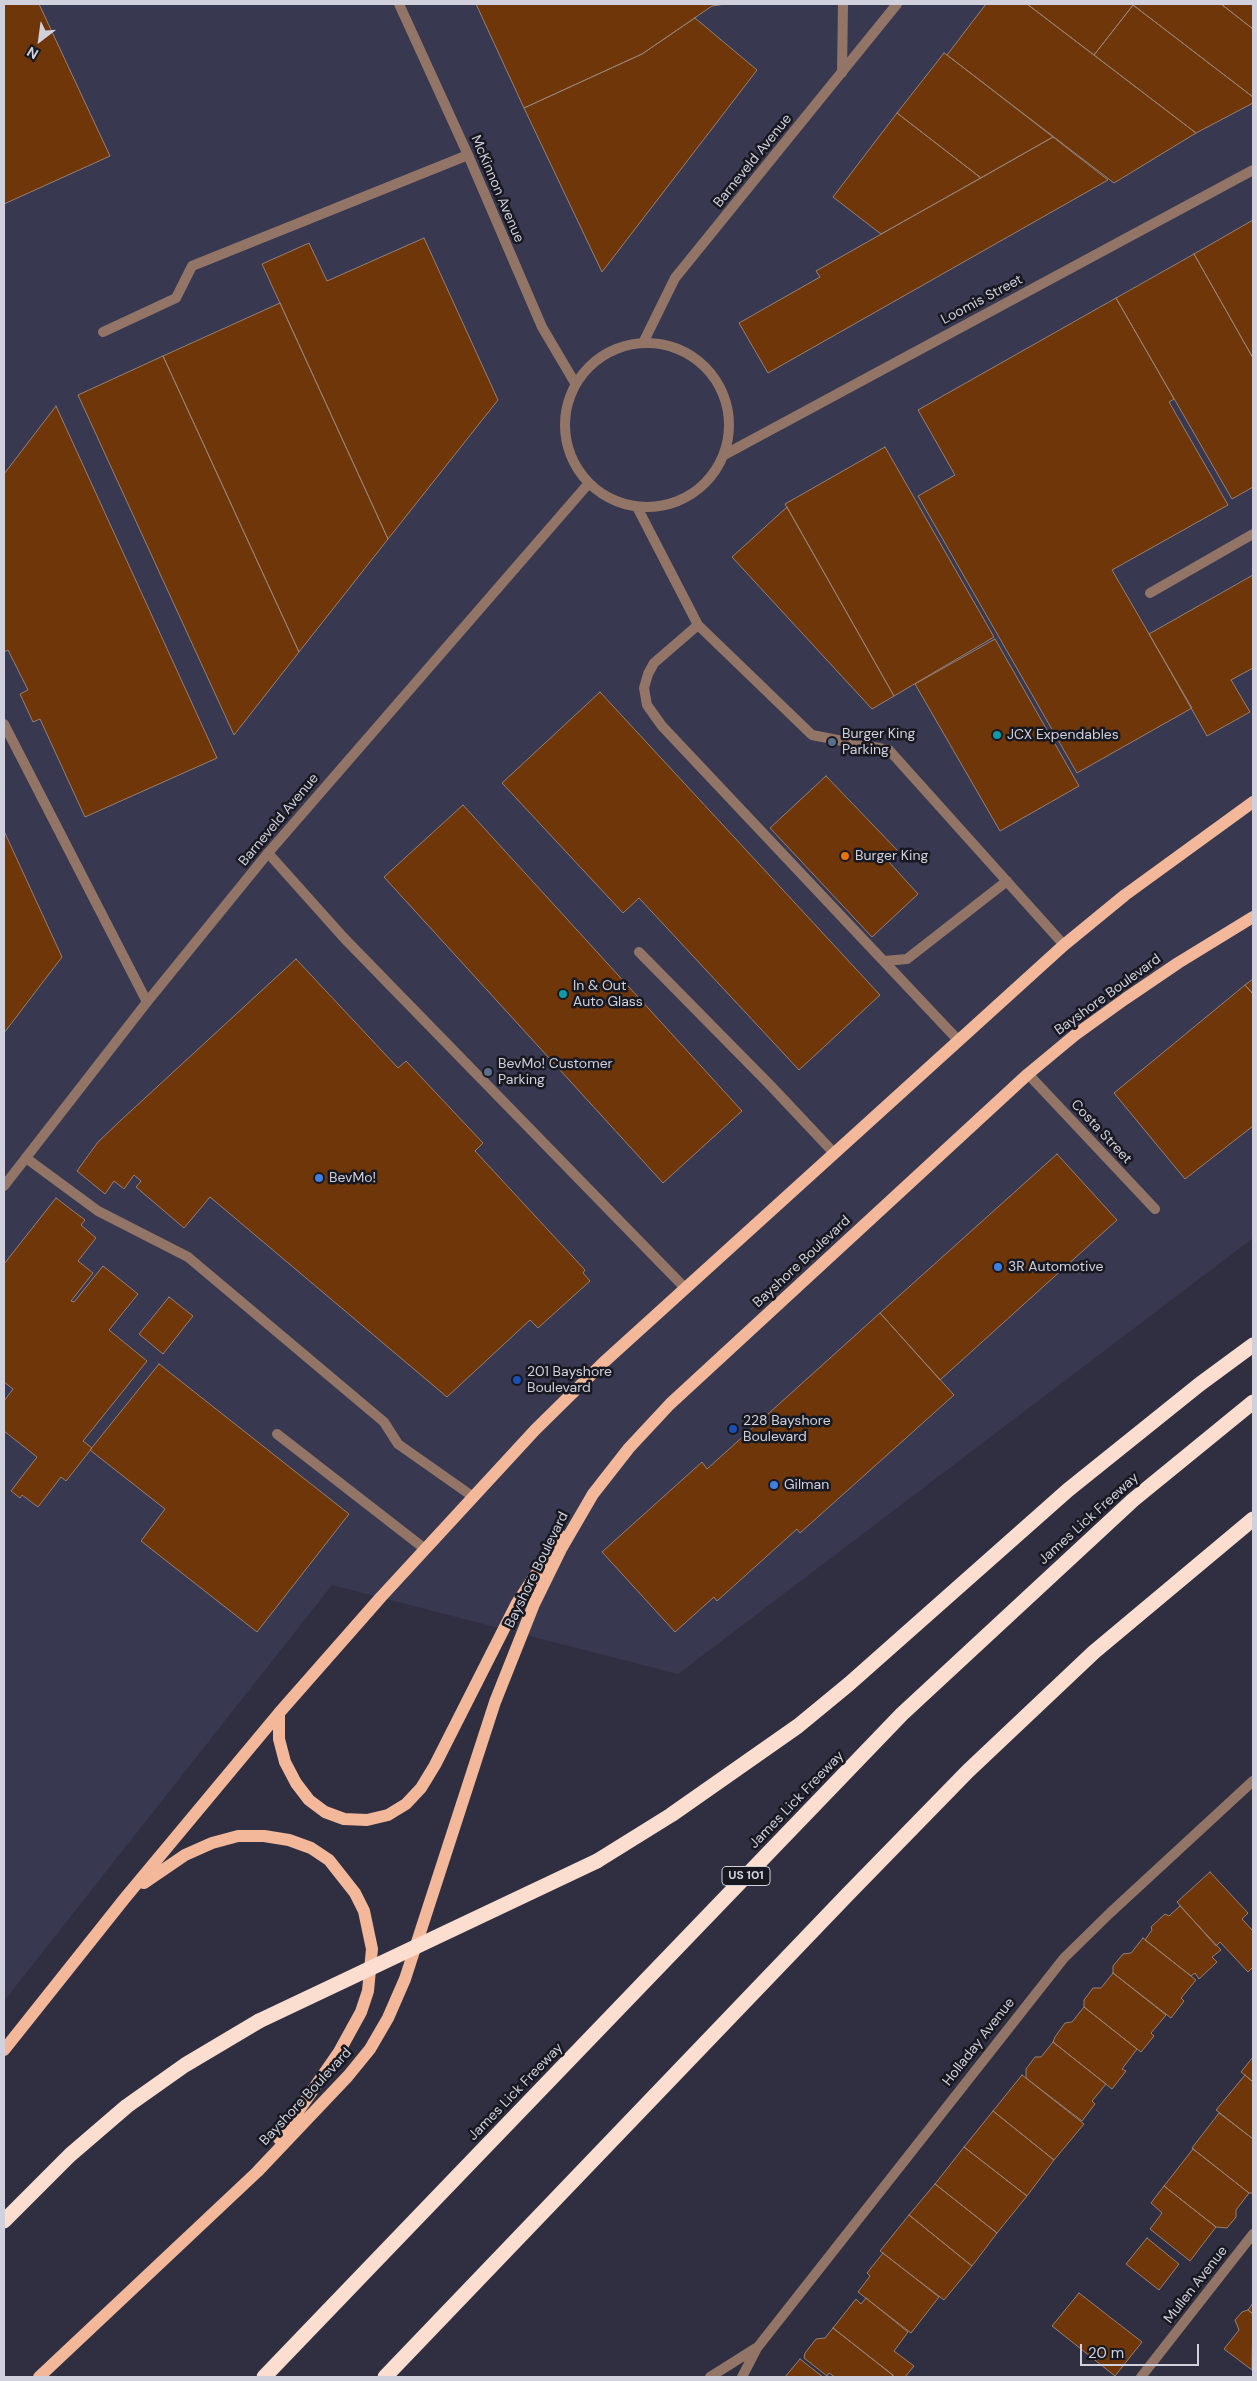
<!DOCTYPE html>
<style>
body{margin:0}
#map{position:relative;width:1257px;height:2381px;overflow:hidden;background:#302f42;font-family:"DM Sans",sans-serif}
canvas{display:block}
.frame{position:absolute;inset:0;border:5px solid #d0d1dd;pointer-events:none}
.north{position:absolute;left:15px;top:15px;width:50px;height:50px;-webkit-text-stroke:4px #181821;paint-order:stroke;rotate:210deg;font-size:14px;font-weight:700;line-height:20px;text-align:center;color:#d0d1dd}
.north::after{content:'';display:block;margin:auto;width:18px;height:22px;background:#d0d1dd;clip-path:polygon(50% 0,100% 100%,50% 72%,0 100%)}
.scale{position:absolute;left:1080px;top:2344px;width:119px;height:22px;box-sizing:border-box;border:2px solid #d0d1dd;border-top:0;padding-left:6px;font-size:15px;line-height:18px;white-space:nowrap;color:#d0d1dd;-webkit-text-stroke:4px #181821;paint-order:stroke}
</style>
<div id="map">
<canvas width="1257" height="2381"></canvas>
<div class="frame"></div>
<div class="north">N</div>
<div class="scale">20 m</div>
</div>
<script>
const context = document.querySelector('canvas').getContext('2d');
context.lineJoin = 'round';
function fill(path, color) {
  context.fillStyle = color;
  context.fill(path, 'evenodd');
}
function shape(rows) {
  const path = new Path2D();
  for (const r of rows) {
    if (r.length === 3) {
      path.moveTo(r[0] + r[2], r[1]);
      path.arc(r[0], r[1], r[2], 0, 2 * Math.PI);
      continue;
    }
    path.moveTo(r[0], r[1]);
    for (let i = 2; i < r.length; i += 2) path.lineTo(r[i], r[i + 1]);
  }
  return path;
}
function stroke(path, color, width, dash) {
  context.strokeStyle = color;
  context.lineWidth = width;
  context.lineCap = dash ? 'butt' : 'round';
  context.setLineDash(dash || []);
  context.stroke(path);
}
function label(font, color, halo, rows, align = 'center') {
  context.font = font + ' "DM Sans",sans-serif';
  context.lineWidth = 5;
  context.setLineDash([]);
  context.textBaseline = 'middle';
  context.strokeStyle = halo;
  context.fillStyle = color;
  for (const [text, x, y, turn = 0] of rows) {
    context.save();
    context.translate(x, y);
    context.rotate((+turn || 0) * Math.PI / 180);
    context.textAlign = isNaN(turn) ? turn : align;
    if (halo) context.strokeText(text, 0, 0);
    context.fillText(text, 0, 0);
    context.restore();
  }
}
const built = shape([
 [4,4,1253,4,1253,1238,678,1674,332,1585,4,2001]
]);
const building = shape([
 [4,4,39,4,110,156,4,204,4,4],
 [476,4,725,4,712,6,642,54,524,108,476,4],
 [986,4,1027,4,1196,133,1114,183,947,55,986,4],
 [1027,4,1134,4,1094,55,1027,4],
 [1134,4,1221,4,1253,29,1253,97,1133,5,1134,4],
 [1221,4,1253,4,1253,29,1221,4],
 [1133,5,1253,97,1253,103,1196,133,1094,55,1133,5],
 [695,18,757,70,602,272,524,108,642,54,695,18],
 [944,53,947,55,1053,137,981,178,897,113,944,53],
 [897,113,981,178,881,234,833,197,897,113],
 [1053,137,1108,180,768,373,739,323,820,277,816,271,1053,137],
 [1253,220,1253,358,1194,254,1253,220],
 [424,238,498,400,388,539,262,264,309,243,327,281,424,238],
 [1194,254,1253,358,1253,487,1232,499,1116,298,1194,254],
 [1116,298,1174,399,1169,402,1228,505,1112,570,1192,708,1077,773,918,496,955,475,918,410,1116,298],
 [280,303,388,539,299,652,163,356,280,303],
 [163,356,299,652,234,735,78,395,163,356],
 [56,406,217,758,85,817,40,719,33,722,20,694,28,690,8,650,4,652,4,474,56,406],
 [885,447,994,637,894,696,785,504,885,447],
 [787,507,894,696,872,709,732,557,787,507],
 [1253,575,1253,668,1231,680,1250,712,1207,736,1149,634,1253,575],
 [995,639,1079,786,1000,831,915,684,995,639],
 [600,692,880,995,799,1070,639,898,623,913,502,783,600,692],
 [826,776,898,851,888,861,918,894,872,937,770,828,826,776],
 [463,805,742,1111,663,1183,384,877,463,805],
 [4,831,62,957,4,1033,4,831],
 [296,959,398,1068,406,1061,483,1143,475,1151,585,1270,583,1273,590,1281,538,1328,530,1320,447,1397,210,1197,184,1228,136,1187,141,1181,134,1175,124,1189,114,1181,105,1194,77,1171,98,1142,120,1121,296,959],
 [1253,979,1253,994,1245,985,1253,979],
 [1245,985,1253,994,1253,1126,1185,1179,1114,1093,1245,985],
 [1057,1154,1117,1220,940,1380,880,1313,1057,1154],
 [56,1198,85,1220,81,1225,96,1238,78,1261,93,1273,71,1301,74,1302,103,1266,138,1294,109,1330,147,1361,83,1441,92,1448,66,1481,61,1477,38,1507,22,1495,20,1498,11,1491,37,1457,4,1431,4,1401,13,1389,4,1382,4,1264,56,1198],
 [169,1297,193,1316,163,1354,139,1334,169,1297],
 [880,1313,954,1395,800,1533,797,1529,717,1601,714,1597,675,1632,602,1552,702,1462,707,1469,880,1313],
 [159,1364,349,1514,257,1632,141,1541,165,1509,90,1450,159,1364],
 [1210,1872,1248,1913,1242,1919,1253,1931,1253,1967,1248,1972,1220,1942,1216,1946,1177,1902,1210,1872],
 [1180,1906,1221,1950,1212,1957,1217,1962,1199,1979,1195,1973,1191,1976,1145,1940,1152,1930,1151,1927,1165,1914,1169,1916,1180,1906],
 [1143,1938,1196,1980,1181,1998,1184,2001,1171,2018,1113,1973,1113,1966,1123,1954,1131,1953,1143,1938],
 [1113,1973,1166,2015,1151,2033,1154,2036,1141,2052,1084,2007,1084,2000,1093,1988,1101,1988,1113,1973],
 [1084,2007,1137,2049,1122,2069,1126,2071,1112,2089,1053,2042,1055,2037,1065,2023,1072,2022,1084,2007],
 [1053,2042,1106,2084,1092,2101,1095,2104,1082,2121,1026,2078,1026,2069,1035,2057,1041,2057,1053,2042],
 [1253,2057,1253,2082,1241,2072,1253,2057],
 [1022,2075,1084,2124,1054,2160,993,2111,1022,2075],
 [1245,2075,1253,2082,1253,2139,1216,2110,1245,2075],
 [993,2111,1054,2160,1027,2196,964,2147,993,2111],
 [1219,2113,1253,2139,1253,2193,1249,2193,1192,2148,1219,2113],
 [964,2147,1027,2196,997,2233,935,2184,964,2147],
 [1193,2149,1249,2193,1236,2210,1236,2217,1227,2228,1216,2227,1164,2186,1193,2149],
 [935,2184,997,2233,972,2266,909,2215,935,2184],
 [1164,2186,1216,2227,1190,2261,1150,2229,1162,2213,1151,2203,1164,2186],
 [909,2215,972,2266,944,2300,880,2251,909,2215],
 [1147,2238,1179,2264,1159,2290,1126,2264,1147,2238],
 [883,2253,939,2297,911,2333,858,2292,870,2276,867,2273,883,2253],
 [1079,2293,1142,2342,1115,2376,1052,2326,1079,2293],
 [866,2298,908,2332,894,2351,914,2366,905,2377,895,2377,833,2328,856,2299,861,2304,866,2298],
 [1253,2303,1253,2314,1248,2310,1253,2303],
 [1248,2310,1253,2314,1252,2370,1224,2349,1239,2330,1235,2320,1242,2312,1248,2310],
 [833,2328,893,2375,891,2377,835,2377,829,2373,827,2376,804,2358,805,2353,816,2339,825,2338,833,2328],
 [800,2359,823,2377,785,2377,800,2359]
]);
const service = shape([
 [103,332,176,298,192,266,468,155],
 [637,507,698,625,812,735,889,750,1064,945],
 [698,625,654,663,648,674,644,688,647,705,662,726,958,1040],
 [4,724,147,1002],
 [268,853,344,938,685,1288],
 [639,952,771,1086,834,1153],
 [884,961,907,959,1007,881],
 [26,1158,98,1211,188,1257,384,1422,398,1444,472,1496],
 [277,1434,425,1549]
]);
const minor = shape([
 [399,4,468,155,542,327,575,383],
 [842,73,843,4],
 [643,343,675,278,897,4],
 [647,425,82],
 [724,455,1253,170],
 [1150,593,1253,534],
 [1028,1074,1155,1209],
 [4,1186,147,1002,268,853,589,483],
 [710,2377,756,2348],
 [742,2377,757,2348,1064,1958,1110,1913,1253,1781],
 [1141,2377,1253,2234]
]);
const primary = shape([
 [279,1713,279,1739,285,1762,296,1783,309,1800,325,1812,344,1819,367,1820,388,1815,406,1804,421,1788,435,1765,517,1603,561,1536],
 [144,1883,185,1855,212,1843,238,1836,264,1836,289,1840,311,1848,329,1860,355,1893,364,1911,372,1949,368,1991,361,2012,339,2052,279,2139],
 [4,2050,125,1898,279,1713,381,1597,535,1430,603,1363,1064,945,1125,895,1253,802],
 [39,2377,257,2172,348,2076,370,2049,388,2018,405,1979,495,1702,534,1604,561,1549,593,1494,629,1448,670,1404,1028,1074,1075,1035,1125,999,1178,963,1253,917]
]);
const motorway = shape([
 [597,1861,671,1815,798,1726,849,1684,1068,1490,1200,1384,1253,1345],
 [4,2221,70,2155,127,2106,185,2065,259,2021],
 [264,2377,902,1714,1133,1500,1253,1402],
 [385,2377,848,1894,968,1771,1094,1652,1253,1519]
]);
const motorwayBridge = shape([
 [259,2021,597,1861]
]);
const markers = [
 [997,735,5,"#0f9aa8"],
 [832,742,5,"#5c6f8a"],
 [845,856,5,"#e8710a"],
 [563,994,5,"#0f9aa8"],
 [488,1072,5,"#5c6f8a"],
 [319,1178,5,"#3f7fe0"],
 [998,1267,5,"#3f7fe0"],
 [517,1380,5,"#1a4fb4"],
 [733,1429,5,"#1a4fb4"],
 [774,1485,5,"#3f7fe0"]
];
const shields = [
 [746,1876,48]
];
const shieldNames = [
 ["US 101",746,1876]
];
const streetNames = [
 ["Barneveld Avenue",753,161,-51],
 ["McKinnon Avenue",497,189,67],
 ["Loomis Street",982,300,-28],
 ["Barneveld Avenue",279,820,-50],
 ["Bayshore Boulevard",1108,995,-36],
 ["Costa Street",1101,1132,47],
 ["Bayshore Boulevard",802,1262,-43],
 ["James Lick Freeway",1089,1519,-42],
 ["Bayshore Boulevard",537,1570,-64],
 ["James Lick Freeway",797,1800,-46],
 ["Holladay Avenue",979,2042,-52],
 ["James Lick Freeway",516,2092,-46],
 ["Bayshore Boulevard",306,2097,-47],
 ["Mullen Avenue",1196,2285,-52]
];
const poiNames = [
 ["Burger King",842,734],
 ["Parking",842,750],
 ["JCX Expendables",1007,735],
 ["Burger King",855,856],
 ["In & Out",573,986],
 ["Auto Glass",573,1002],
 ["BevMo! Customer",498,1064],
 ["Parking",498,1080],
 ["BevMo!",329,1178],
 ["3R Automotive",1008,1267],
 ["201 Bayshore",527,1372],
 ["Boulevard",527,1388],
 ["228 Bayshore",743,1421],
 ["Boulevard",743,1437],
 ["Gilman",784,1485]
];
fill(built, '#383851');
fill(building, '#6e3609');
stroke(building, '#968073', 1);
stroke(service, '#927566', 10);
stroke(minor, '#927566', 10);
stroke(primary, '#f3b899', 12);
stroke(motorway, '#fbdecf', 15);
stroke(motorwayBridge, '#fbdecf', 15);
for (const [x, y, r, color] of markers) {
  const dot = new Path2D();
  dot.arc(x, y, r, 0, 2 * Math.PI);
  context.fillStyle = color;
  context.fill(dot);
  stroke(dot, '#181821', 2);
}
for (const [x, y, w] of shields) {
  const box = new Path2D();
  box.roundRect(x - w / 2, y - 9.5, w, 19, 4);
  context.fillStyle = '#181821';
  context.fill(box);
  stroke(box, '#d0d1dd', 1);
}
label('bold 12px', '#d0d1dd', null, shieldNames);
label('14px', '#d0d1dd', '#181821', streetNames);
label('14px', '#d0d1dd', '#181821', poiNames, 'left');
</script>
